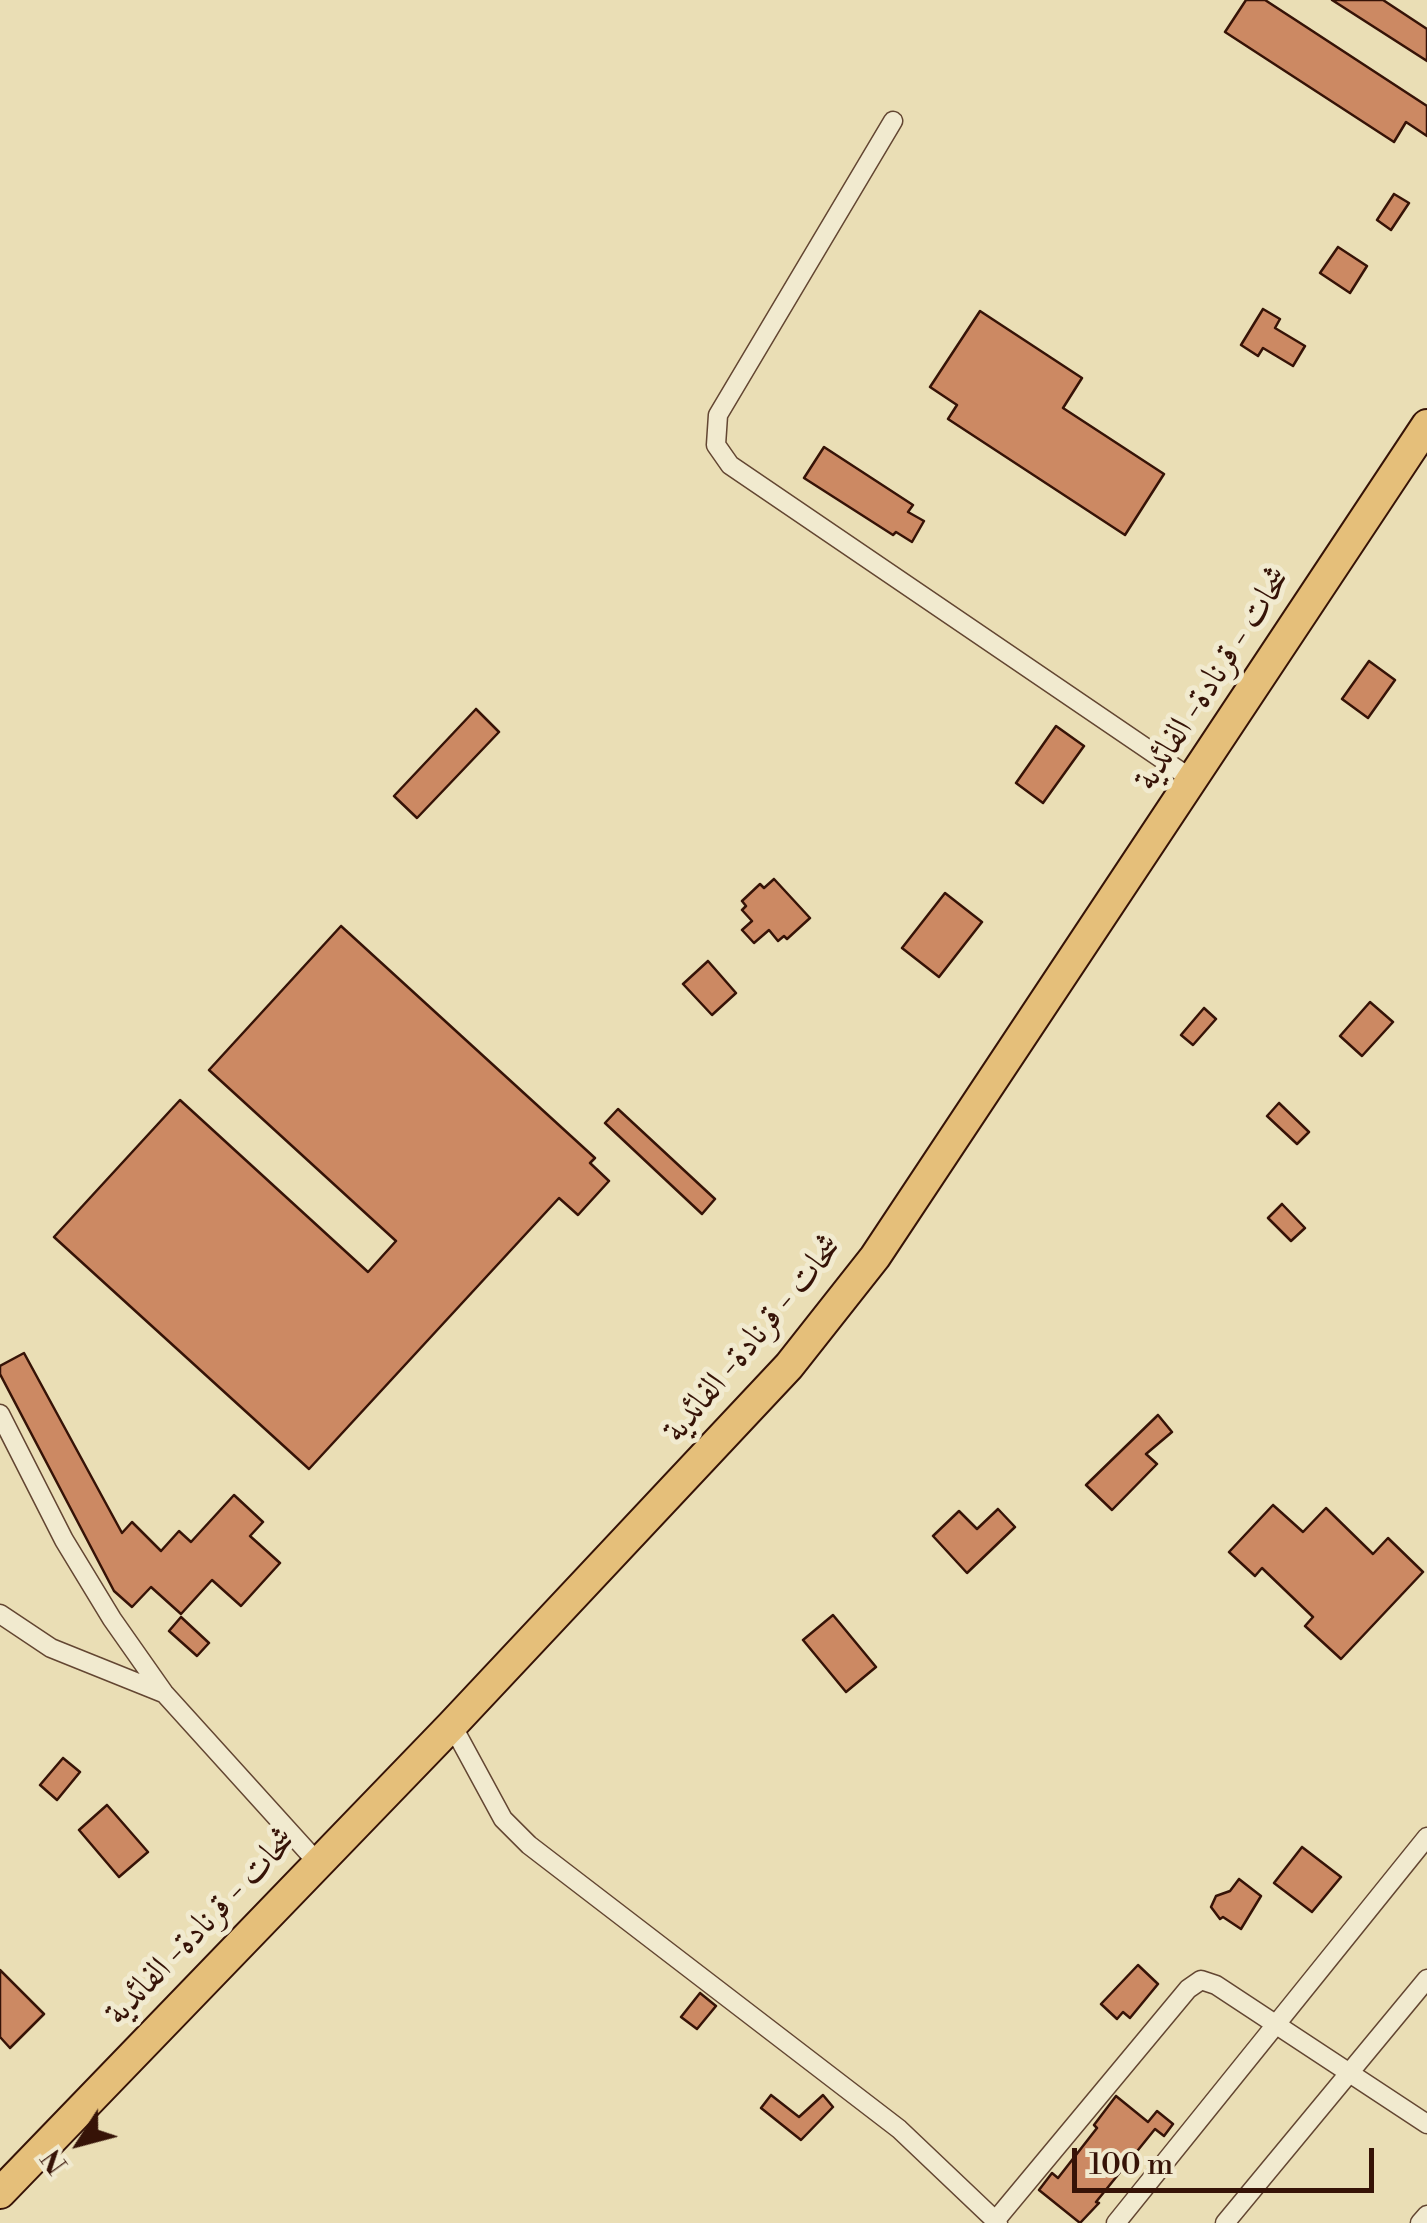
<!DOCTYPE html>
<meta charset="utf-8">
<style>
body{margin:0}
#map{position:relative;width:1427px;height:2223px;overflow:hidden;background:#eadeb5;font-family:"Libre Bodoni",serif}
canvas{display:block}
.north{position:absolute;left:30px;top:2093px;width:100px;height:100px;-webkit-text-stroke:8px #f1eacf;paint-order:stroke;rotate:234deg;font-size:28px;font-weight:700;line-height:40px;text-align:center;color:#361307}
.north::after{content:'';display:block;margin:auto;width:35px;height:45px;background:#361307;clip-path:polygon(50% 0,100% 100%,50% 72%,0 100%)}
.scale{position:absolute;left:1072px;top:2148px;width:302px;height:45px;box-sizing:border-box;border:5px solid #361307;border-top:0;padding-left:12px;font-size:30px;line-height:35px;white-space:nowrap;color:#361307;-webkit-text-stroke:8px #f1eacf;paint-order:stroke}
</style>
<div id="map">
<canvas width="1427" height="2223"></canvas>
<div class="north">N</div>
<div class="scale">100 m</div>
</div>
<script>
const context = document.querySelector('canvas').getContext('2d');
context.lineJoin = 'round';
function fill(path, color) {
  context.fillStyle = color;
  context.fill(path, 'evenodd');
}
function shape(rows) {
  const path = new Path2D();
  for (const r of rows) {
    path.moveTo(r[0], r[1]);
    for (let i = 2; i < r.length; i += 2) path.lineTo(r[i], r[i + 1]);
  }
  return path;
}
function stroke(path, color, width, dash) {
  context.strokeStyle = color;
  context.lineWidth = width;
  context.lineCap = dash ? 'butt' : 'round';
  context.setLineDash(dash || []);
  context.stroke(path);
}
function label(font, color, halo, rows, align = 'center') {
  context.font = font + ' "Libre Bodoni",Amiri,serif';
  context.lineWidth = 10;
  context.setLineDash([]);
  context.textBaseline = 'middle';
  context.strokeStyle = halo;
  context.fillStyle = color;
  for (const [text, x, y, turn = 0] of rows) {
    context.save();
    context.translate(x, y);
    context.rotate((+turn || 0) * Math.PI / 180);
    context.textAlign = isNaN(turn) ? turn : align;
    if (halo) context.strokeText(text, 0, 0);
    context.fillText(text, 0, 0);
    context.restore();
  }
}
const building = shape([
 [1246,0,1265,0,1427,106,1427,136,1406,122,1394,142,1225,32,1246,0],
 [1332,0,1383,0,1427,29,1427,61,1332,0],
 [1394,194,1409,203,1391,230,1377,220,1394,194],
 [1338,247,1367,266,1350,293,1320,273,1338,247],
 [1263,309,1280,319,1275,328,1305,346,1293,366,1263,348,1258,356,1241,345,1263,309],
 [980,311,1082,378,1063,408,1164,474,1125,535,948,419,957,405,930,387,980,311],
 [824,447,913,505,908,512,924,521,912,542,896,532,893,535,804,478,824,447],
 [1369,661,1395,680,1368,718,1342,699,1369,661],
 [476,709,499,732,417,818,394,796,476,709],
 [1056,726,1084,746,1043,803,1016,783,1056,726],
 [774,879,810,918,787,939,784,936,778,941,769,930,754,943,742,930,752,921,742,910,746,906,742,901,760,884,764,888,774,879],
 [945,893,982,922,939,977,902,948,945,893],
 [341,926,595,1158,590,1163,609,1181,578,1215,559,1198,309,1469,54,1237,180,1100,368,1272,396,1241,209,1070,341,926],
 [708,961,736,993,712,1015,683,984,708,961],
 [1370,1002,1393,1022,1362,1056,1340,1036,1370,1002],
 [1204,1008,1216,1019,1193,1045,1181,1035,1204,1008],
 [1279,1103,1309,1132,1297,1144,1267,1116,1279,1103],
 [618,1109,715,1199,702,1214,605,1123,618,1109],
 [1282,1204,1305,1228,1291,1241,1268,1218,1282,1204],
 [24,1353,122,1533,132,1522,161,1551,179,1531,191,1542,234,1495,263,1522,250,1536,280,1563,241,1606,212,1580,181,1614,151,1587,132,1607,114,1591,0,1374,0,1366,24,1353],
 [1158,1415,1172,1432,1146,1454,1157,1464,1112,1510,1086,1485,1158,1415],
 [1273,1505,1303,1532,1326,1508,1373,1554,1388,1538,1423,1572,1341,1659,1305,1626,1313,1617,1262,1568,1255,1576,1229,1552,1273,1505],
 [998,1509,1015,1527,967,1573,933,1536,959,1511,977,1529,998,1509],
 [833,1615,876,1667,846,1692,803,1640,833,1615],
 [181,1617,209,1643,197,1656,169,1631,181,1617],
 [63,1758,80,1772,57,1800,40,1785,63,1758],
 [107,1805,148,1852,119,1877,79,1830,107,1805],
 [1302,1847,1341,1877,1312,1912,1274,1883,1302,1847],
 [1239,1879,1261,1896,1241,1929,1223,1917,1220,1919,1211,1907,1216,1896,1230,1891,1239,1879],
 [1138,1965,1158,1984,1130,2018,1123,2012,1117,2019,1101,2004,1138,1965],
 [0,1970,44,2014,10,2048,0,2037,0,1970],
 [700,1993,716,2006,697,2029,681,2017,700,1993],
 [771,2095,799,2117,823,2095,833,2107,801,2140,761,2108,771,2095],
 [1116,2096,1148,2122,1157,2111,1173,2124,1164,2136,1155,2129,1096,2202,1099,2203,1080,2223,1039,2190,1052,2173,1058,2178,1097,2128,1094,2125,1116,2096]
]);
const street = shape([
 [893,121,718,415,716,445,730,465,1193,780],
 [0,1414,64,1540,112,1619,164,1693,317,1862],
 [0,1614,51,1648,163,1693],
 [452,1725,503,1819,529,1845,899,2129,998,2223],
 [995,2221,1188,1989,1201,1980,1216,1985,1427,2124],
 [1116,2223,1427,1837],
 [1225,2223,1427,1979],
 [1420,2223,1427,2215]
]);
const primary = shape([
 [0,2193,452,1725,789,1366,875,1257,1427,425]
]);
const streetNames = [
 ["شحات - قرنادة- الفائدية",1214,680,-57],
 ["شحات - قرنادة- الفائدية",754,1340,-50],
 ["شحات - قرنادة- الفائدية",202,1928,-46]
];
fill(building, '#cc8963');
stroke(building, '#361307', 2.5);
stroke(street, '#634632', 21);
stroke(primary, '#361307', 34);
stroke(street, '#f1eacf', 18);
stroke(primary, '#e5bf7a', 30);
label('35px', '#361307', '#f1eacf', streetNames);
</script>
